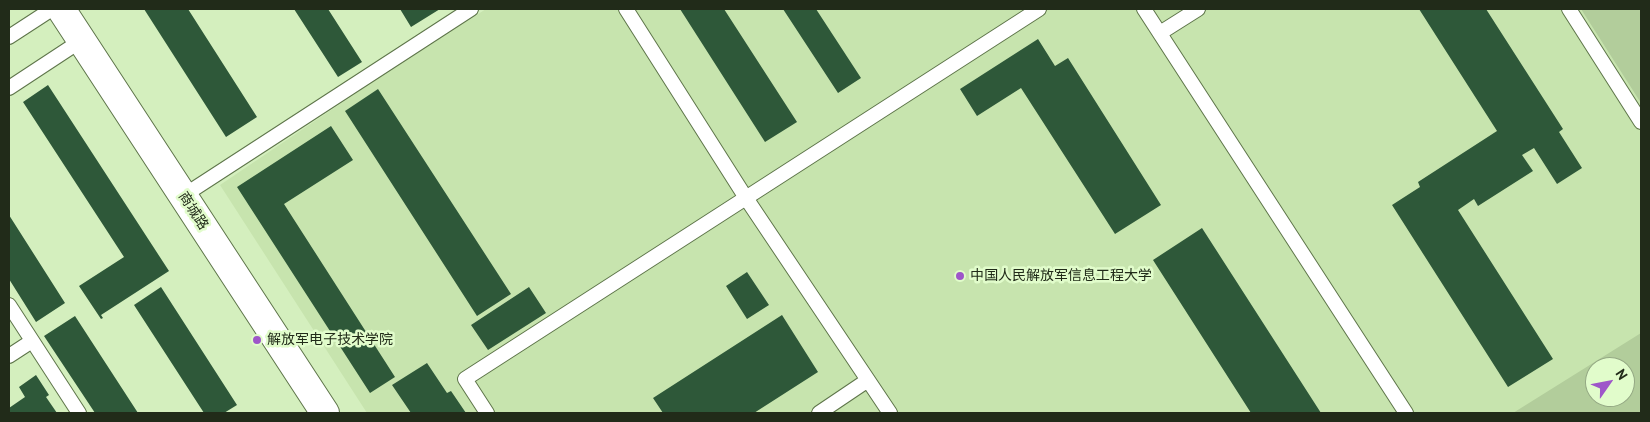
<!DOCTYPE html>
<meta charset="utf-8">
<style>
body{margin:0}
#map{position:relative;width:1650px;height:422px;overflow:hidden;background:#d4efbe;font-family:"PT Sans",sans-serif}
canvas{display:block}
.frame{position:absolute;inset:0;border:10px solid #212b19;pointer-events:none}
.north{position:absolute;left:1585px;top:357px;width:50px;height:50px;box-sizing:border-box;background:#e1fccb;border:1px solid #94a884;border-radius:50%;rotate:57deg;font-size:14px;font-weight:700;line-height:20px;text-align:center;color:#212b19}
.north::after{content:'';display:block;margin:auto;width:18px;height:22px;background:#9e56c9;clip-path:polygon(50% 0,100% 100%,50% 72%,0 100%)}
</style>
<div id="map">
<canvas width="1650" height="422"></canvas>
<div class="frame"></div>
<div class="north">N</div>
</div>
<script>
const context = document.querySelector('canvas').getContext('2d');
context.lineJoin = 'round';
function fill(path, color) {
  context.fillStyle = color;
  context.fill(path, 'evenodd');
}
function shape(rows) {
  const path = new Path2D();
  for (const r of rows) {
    path.moveTo(r[0], r[1]);
    for (let i = 2; i < r.length; i += 2) path.lineTo(r[i], r[i + 1]);
  }
  return path;
}
function stroke(path, color, width, dash) {
  context.strokeStyle = color;
  context.lineWidth = width;
  context.lineCap = dash ? 'butt' : 'round';
  context.setLineDash(dash || []);
  context.stroke(path);
}
function label(font, color, halo, rows, align = 'center') {
  context.font = font + ' "PT Sans","Noto Sans SC",sans-serif';
  context.lineWidth = 5;
  context.setLineDash([]);
  context.textBaseline = 'middle';
  context.strokeStyle = halo;
  context.fillStyle = color;
  for (const [text, x, y, turn = 0] of rows) {
    context.save();
    context.translate(x, y);
    context.rotate((+turn || 0) * Math.PI / 180);
    context.textAlign = isNaN(turn) ? turn : align;
    if (halo) context.strokeText(text, 0, 0);
    context.fillText(text, 0, 0);
    context.restore();
  }
}
const built = shape([
 [486,9,1641,9,1641,413,367,413,220,185,380,77],
 [1595,367,1625,367,1625,397,1595,397]
]);
const green = shape([
 [1581,9,1641,9,1641,103],
 [1641,333,1641,413,1513,413],
 [1595,367,1625,367,1625,397,1595,397]
]);
const building = shape([
 [144,9,188,9,257,117,226,137],
 [294,9,328,9,362,62,338,77],
 [400,9,440,9,411,27],
 [680,9,724,9,797,122,765,142],
 [783,9,816,9,861,78,838,93],
 [1419,9,1486,9,1563,129,1559,132,1582,168,1557,184,1534,148,1522,155,1533,171,1478,206,1474,199,1458,210,1553,359,1508,387,1392,205,1420,187,1418,182,1497,131],
 [1038,39,1055,66,1068,58,1161,205,1115,234,1021,88,977,116,960,89],
 [48,85,169,271,101,315,103,318,101,319,79,286,124,257,23,102],
 [378,89,511,294,477,316,345,111],
 [331,126,353,160,284,204,395,377,370,393,237,187],
 [9,215,65,303,36,322,9,279],
 [1202,228,1321,413,1251,413,1153,260],
 [747,272,769,305,747,319,726,286],
 [161,287,237,405,224,413,204,413,134,305],
 [529,287,546,313,488,350,471,325],
 [782,315,818,372,754,413,663,413,653,398],
 [75,316,138,413,95,413,44,336],
 [427,363,447,393,451,391,466,413,411,413,392,385],
 [36,375,49,395,46,397,57,413,9,413,9,408,25,397,19,387]
]);
const service = shape([
 [626,9,746,198,890,413],
 [1144,9,1406,413],
 [1569,9,1641,122],
 [1160,33,1198,9],
 [9,37,52,9],
 [9,88,82,40],
 [183,196,471,9],
 [9,305,79,413],
 [9,356,32,341],
 [487,413,465,379,1039,9],
 [819,413,868,380]
]);
const tertiary = shape([
 [61,9,325,413]
]);
const markers = [
 [960,276,5,"#9e56c9"],
 [257,340,5,"#9e56c9"]
];
const streetNames = [
 ["商城路",193,211,57]
];
const poiNames = [
 ["中国人民解放军信息工程大学",970,276],
 ["解放军电子技术学院",267,340]
];
fill(built, '#c7e4ae');
fill(green, '#b2cd9b');
fill(building, '#2e5839');
stroke(service, '#5e754a', 16);
stroke(tertiary, '#5e754a', 30);
stroke(service, '#fff', 14);
stroke(tertiary, '#fff', 28);
for (const [x, y, r, color] of markers) {
  const dot = new Path2D();
  dot.arc(x, y, r, 0, 2 * Math.PI);
  context.fillStyle = color;
  context.fill(dot);
  stroke(dot, '#e1fccb', 2);
}
label('14px', '#212b19', '#e1fccb', streetNames);
label('14px', '#212b19', '#e1fccb', poiNames, 'left');
</script>
